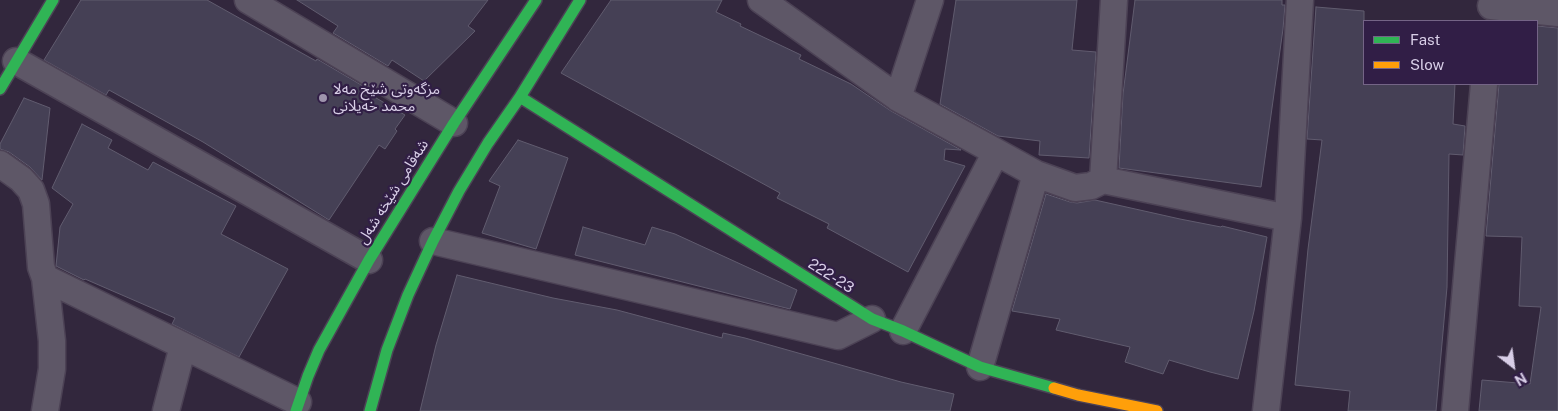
<!DOCTYPE html>
<meta charset="utf-8">
<style>
body{margin:0}
#map{position:relative;width:1558px;height:411px;overflow:hidden;background:#32273d;font-family:"Public Sans",sans-serif}
canvas{display:block}
.legend{position:absolute;left:1363px;top:20px;width:175px;height:65px;box-sizing:border-box;background:#311e46;border:1px solid #746486;margin:0;padding:6px 9px;list-style:none;font-size:15px;color:#d8cee7}
.legend li{display:flex;align-items:center;gap:10px;height:25px}
.legend b{width:25px;border:1px solid #746486}
.north{position:absolute;left:1488px;top:341px;width:50px;height:50px;-webkit-text-stroke:4px #311e46;paint-order:stroke;rotate:150deg;font-size:14px;font-weight:700;line-height:20px;text-align:center;color:#d8cee7}
.north::after{content:'';display:block;margin:auto;width:18px;height:22px;background:#d8cee7;clip-path:polygon(50% 0,100% 100%,50% 72%,0 100%)}
</style>
<div id="map">
<canvas width="1558" height="411"></canvas>
<ul class="legend">
<li><b style="height:6px;background:#30b455"></b>Fast</li>
<li><b style="height:6px;background:#ff9f0a"></b>Slow</li>
</ul>
<div class="north">N</div>
</div>
<script>
const context = document.querySelector('canvas').getContext('2d');
context.lineJoin = 'round';
function fillPath(path, color) { context.fillStyle = color; context.fill(path, 'evenodd'); }
const poly = rows => new Path2D(rows.map(r => 'M' + r).join(''));
function trace(path, color, width, dash) { context.strokeStyle = color; context.lineWidth = width; context.lineCap = dash ? 'butt' : 'round'; context.setLineDash(dash || []); context.stroke(path); }
function write(font, color, halo, rows, align = 'center') {
  context.font = font + ' "Public Sans","Noto Sans Arabic",sans-serif'; context.lineWidth = 4.5; context.setLineDash([]); context.textBaseline = 'middle'; context.strokeStyle = halo; context.fillStyle = color; for (const [text, x, y, turn = 0] of rows) {
    context.save(); context.translate(x, y); context.rotate((+turn || 0) * Math.PI / 180); context.textAlign = isNaN(turn) ? turn : align; if (halo) context.strokeText(text, 0, 0); context.fillText(text, 0, 0); context.restore();
  }
}
const building = poly([
 [81,0,207,0,316,61,317,59,368,89,366,92,405,115,395,129,397,131,385,149,379,145,329,220,203,142,109,90,106,95,44,60,81,0],
 [297,0,488,0,468,26,475,31,424,81,392,60,388,66,333,33,338,26,297,0],
 [611,0,722,0,716,12,741,24,740,26,801,55,799,59,851,84,891,111,961,150,945,149,944,160,965,166,908,272,827,228,829,224,777,198,780,193,561,73,611,0],
 [956,0,1077,0,1072,50,1096,52,1089,158,1039,155,1040,141,998,136,940,104,956,0],
 [1135,0,1282,0,1282,5,1285,5,1283,29,1261,187,1119,168,1123,94,1135,0],
 [1316,7,1364,11,1364,84,1455,84,1453,124,1465,126,1463,155,1449,154,1447,287,1436,411,1348,411,1350,391,1295,385,1308,249,1322,140,1307,139,1316,7],
 [1537,26,1558,28,1558,411,1479,411,1482,380,1530,384,1541,307,1519,306,1522,237,1486,236,1499,84,1537,84,1537,26],
 [24,98,50,108,42,180,30,167,9,152,0,149,0,144,24,98],
 [82,124,112,140,108,148,148,170,153,162,236,206,221,234,288,269,239,357,172,324,175,318,85,279,84,280,56,266,60,227,73,204,52,188,82,124],
 [518,140,568,158,536,249,482,233,500,186,489,181,518,140],
 [1046,194,1070,202,1077,203,1095,200,1180,219,1221,227,1222,226,1267,237,1254,311,1238,379,1210,372,1169,360,1163,374,1125,362,1130,347,1056,330,1060,319,1012,311,1046,194],
 [583,227,645,245,652,227,675,234,797,290,790,309,575,255,583,227],
 [457,275,553,298,617,310,722,338,723,333,745,338,901,382,954,394,950,411,420,411,436,345,457,275]
]);
const street = poly([
 [248,0,454,123],
 [761,0,898,98,1036,174,980,367],
 [1114,0,1103,180,1288,218],
 [1491,6,1558,13],
 [16,61,369,260],
 [898,98,930,0],
 [0,164,21,179,31,190,36,204,41,267,45,278,52,341,52,369,45,411],
 [1036,174,1075,188,1091,186,1103,180],
 [433,241,838,336,872,319],
 [45,278,298,402],
 [903,331,996,152],
 [166,411,183,346],
 [1266,411,1288,218,1300,0],
 [1455,411,1484,84]
]);
const fast = poly([
 [0,89,53,0],
 [520,97,872,319,903,331,980,367,1054,388],
 [296,411,308,376,319,350,369,260,454,123,536,0],
 [370,411,387,350,408,295,433,241,459,191,488,143,520,97,580,0]
]);
const slow = poly([
 [1054,388,1078,395,1157,411]
]);
const markers = [
 [323,98,5,"#9e94ac"]
];
const poiNames = [
 ["مزگەوتی شێخ مەلا",333,89],
 ["محمد خەیلانی",333,106]
];
const streetNames = [
 ["شەقامی شێخه‌ شه‌ل",393,192,-58],
 ["222-23",831,276,32]
];
fillPath(building, '#454055');
trace(building, '#615c6f', 1);
trace(street, '#4c4255', 29);
trace(fast, '#4c4255', 14);
trace(slow, '#4c4255', 14);
trace(street, '#5e5767', 26);
trace(fast, '#30b455', 11);
trace(slow, '#ff9f0a', 11);
for (const [x, y, r, color] of markers) { const dot = new Path2D(); dot.arc(x, y, r, 0, 2 * Math.PI); context.fillStyle = color; context.fill(dot); trace(dot, '#311e46', 2); }
write('15px', '#d8cee7', '#311e46', poiNames, 'left');
write('15px', '#d8cee7', '#311e46', streetNames);
</script>
